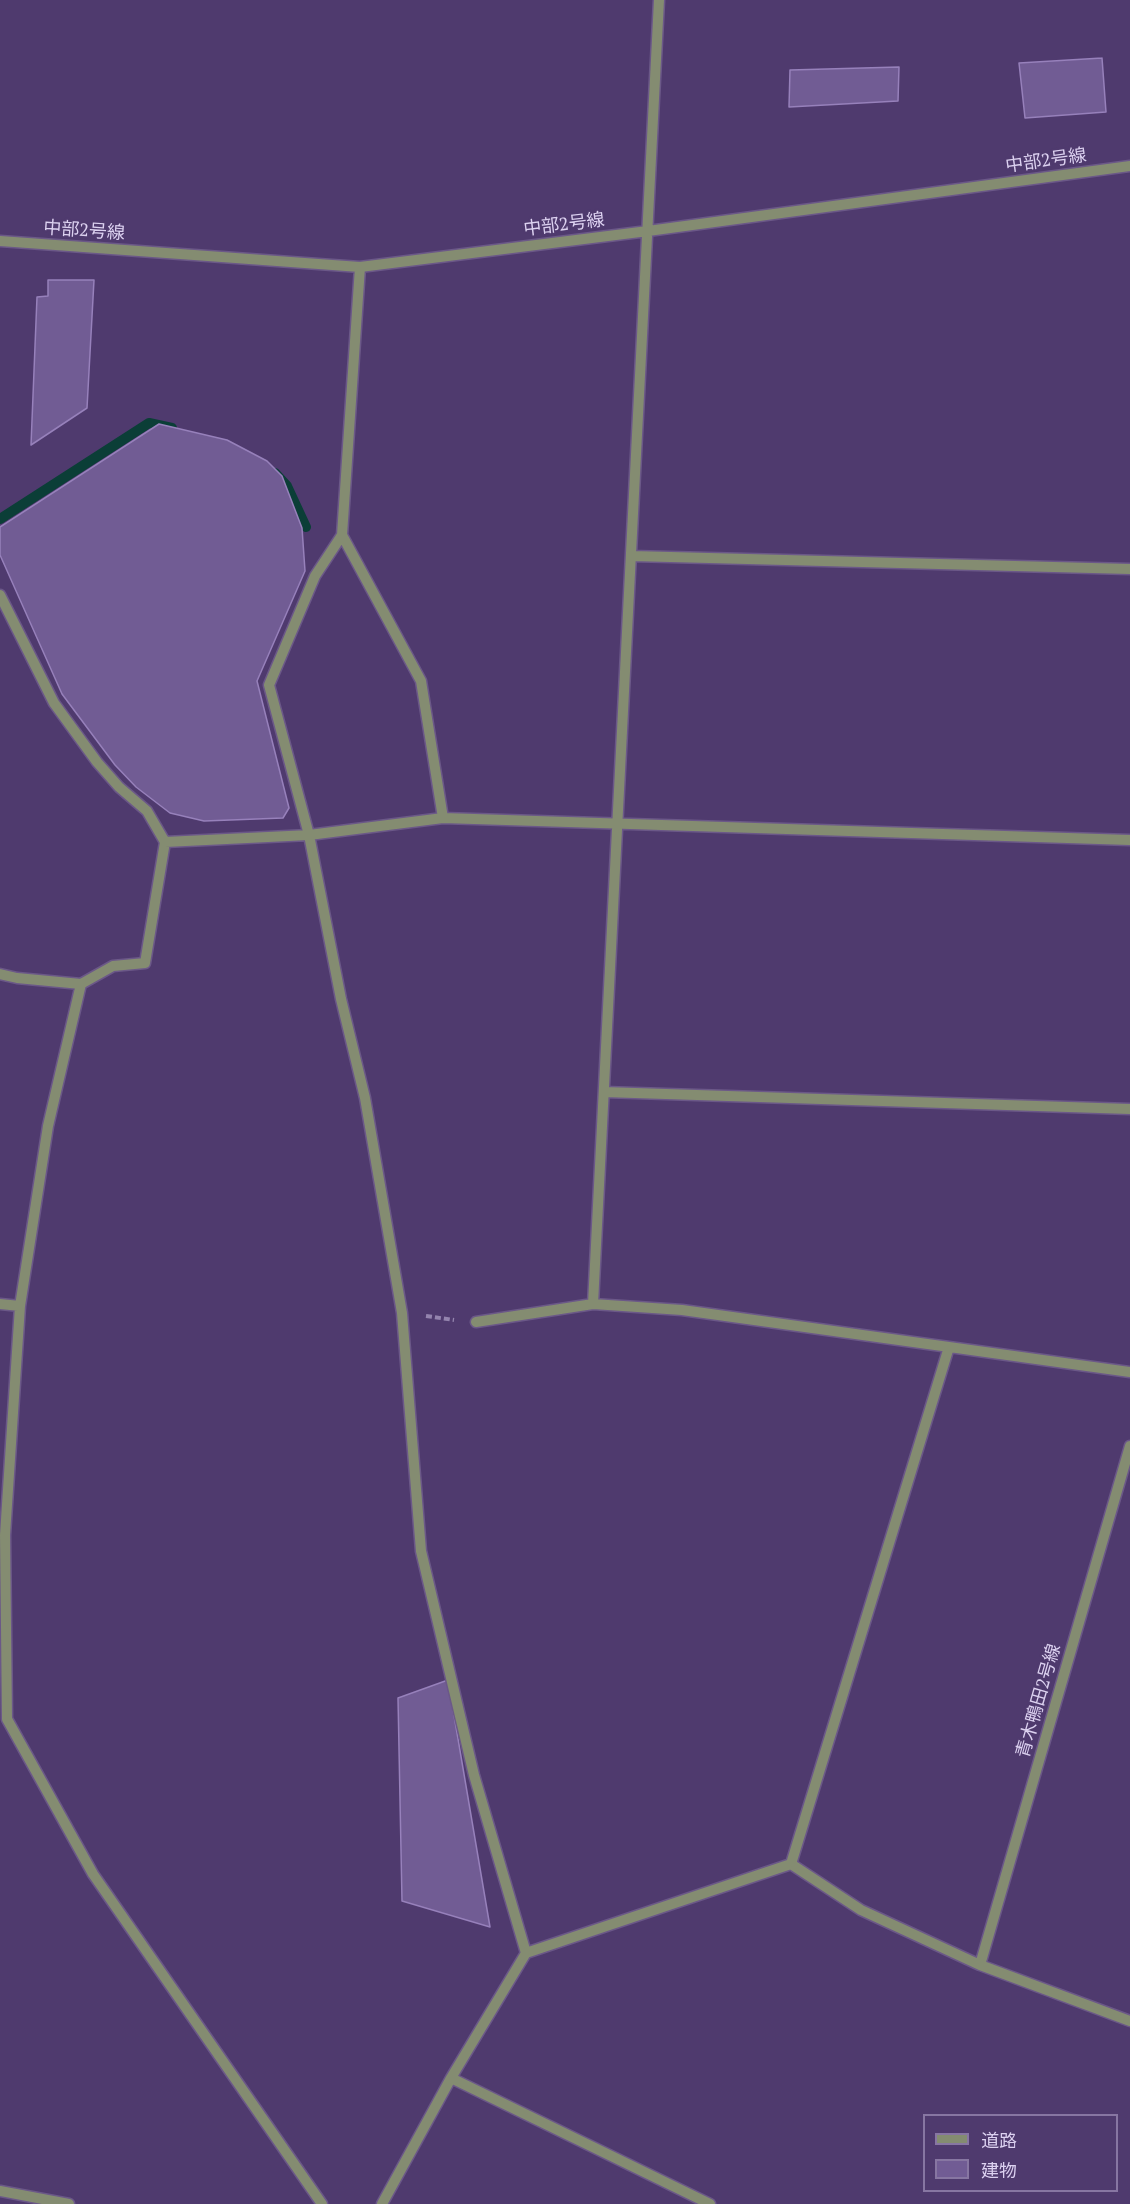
<!DOCTYPE html>
<meta charset="utf-8">
<style>
body{margin:0}
#map{position:relative;width:1130px;height:2204px;overflow:hidden;background:#4f3a6e;font-family:"PT Serif","Noto Sans JP",serif}
canvas{display:block}
.legend{position:absolute;left:923px;top:2114px;width:195px;height:78px;box-sizing:border-box;background:#4f3a6e;border:2px solid #8776a2;margin:0;padding:8px 10px;list-style:none;font-size:18px;color:#dcd1f0}
.legend li{display:flex;align-items:center;gap:12px;height:30px}
.legend b{width:30px;border:2px solid #8776a2}
</style>
<div id="map">
<canvas width="1130" height="2204"></canvas>
<ul class="legend">
<li><b style="height:8px;background:#848c71"></b>道路</li>
<li><b style="height:16px;background:#715c94"></b>建物</li>
</ul>
</div>
<script>
const context = document.querySelector('canvas').getContext('2d');
context.lineJoin = 'round';
const poly = rows => new Path2D(rows.map(r => 'M' + r).join(''));
function trace(path, color, width, dash) { context.strokeStyle = color; context.lineWidth = width; context.lineCap = dash ? 'butt' : 'round'; context.setLineDash(dash || []); context.stroke(path); }
function fillPath(path, color) { context.fillStyle = color; context.fill(path, 'evenodd'); }
function write(font, color, halo, rows, align = 'center') {
  context.font = font + ' "PT Serif","Noto Sans JP",serif'; context.lineWidth = 4.5; context.setLineDash([]); context.textBaseline = 'middle'; context.strokeStyle = halo; context.fillStyle = color; for (const [text, x, y, turn = 0] of rows) {
    context.save(); context.translate(x, y); context.rotate((+turn || 0) * Math.PI / 180); context.textAlign = isNaN(turn) ? turn : align; if (halo) context.strokeText(text, 0, 0); context.fillText(text, 0, 0); context.restore();
  }
}
const stream = poly([
 [275,473,287,486,306,527],
 [0,519,149,423,172,428]
]);
const building = poly([
 [1102,58,1106,112,1025,118,1019,63,1102,58],
 [899,67,898,101,789,107,790,70,899,67],
 [48,280,94,280,87,408,31,445,37,297,48,296,48,280],
 [159,424,227,440,267,461,282,476,302,528,305,571,257,681,289,808,283,818,204,821,170,813,136,787,115,765,62,694,0,555,0,527,159,424],
 [448,1680,490,1927,402,1901,398,1698,448,1680]
]);
const path = poly([
 [426,1316,454,1320]
]);
const minor = poly([
 [0,241,360,267,648,231,1130,166],
 [360,267,342,535,315,576,269,685,309,835,341,999,365,1098,402,1313,421,1551,474,1775,526,1953],
 [342,535,421,681,443,818],
 [632,556,1130,569],
 [0,595,54,703,97,762,119,787,147,811,165,842],
 [0,974,17,978,81,984],
 [604,1092,1130,1109],
 [0,1304,20,1306],
 [593,1304,659,0],
 [476,1322,593,1304,682,1310,1130,1372],
 [791,1864,949,1347],
 [791,1864,861,1910,980,1965,1130,2021],
 [980,1965,1130,1446],
 [451,2078,710,2204],
 [0,2191,69,2204],
 [322,2204,93,1874,7,1719,5,1535,20,1306,48,1126,81,984,113,966,145,963,165,842,309,835,443,818,1130,840],
 [382,2204,451,2078,526,1953,791,1864]
]);
const streetNames = [
 ["中部2号線",1046,161,-8],
 ["中部2号線",564,225,-7],
 ["中部2号線",84,231,4],
 ["青木鴨田2号線",1039,1701,-74]
];
trace(stream, '#0b3e37', 10);
fillPath(building, '#715c94');
trace(building, '#9781bb', 1.5);
trace(minor, '#6b5888', 13);
trace(path, '#9484ae', 4, [6, 3]);
trace(minor, '#848c71', 10);
write('18px', '#dcd1f0', '#4f3a6e', streetNames);
</script>
